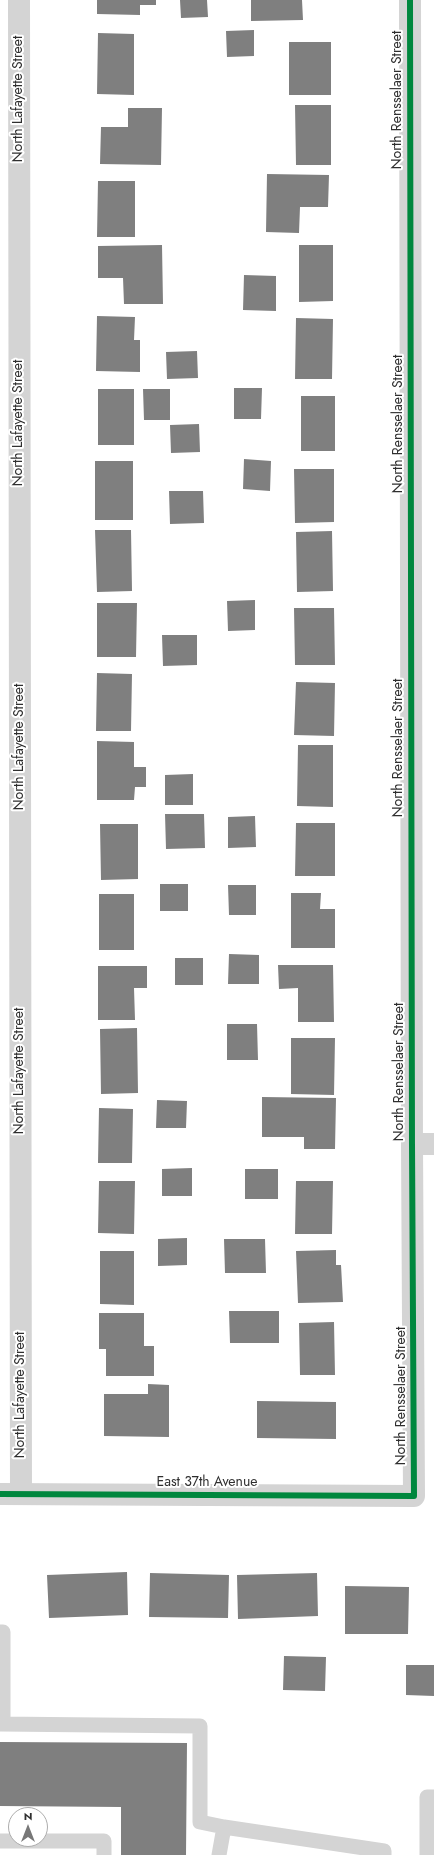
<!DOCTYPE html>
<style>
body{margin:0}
#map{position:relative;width:434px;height:1855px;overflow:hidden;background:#fff;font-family:Jost,sans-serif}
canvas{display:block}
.north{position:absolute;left:8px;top:1807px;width:40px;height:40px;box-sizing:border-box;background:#fff;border:1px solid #acacac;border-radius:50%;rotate:0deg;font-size:11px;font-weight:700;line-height:16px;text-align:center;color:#2f2f2f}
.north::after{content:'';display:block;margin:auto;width:14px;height:18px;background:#787878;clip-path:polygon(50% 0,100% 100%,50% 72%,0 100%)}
</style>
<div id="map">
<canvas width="434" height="1855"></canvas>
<div class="north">N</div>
</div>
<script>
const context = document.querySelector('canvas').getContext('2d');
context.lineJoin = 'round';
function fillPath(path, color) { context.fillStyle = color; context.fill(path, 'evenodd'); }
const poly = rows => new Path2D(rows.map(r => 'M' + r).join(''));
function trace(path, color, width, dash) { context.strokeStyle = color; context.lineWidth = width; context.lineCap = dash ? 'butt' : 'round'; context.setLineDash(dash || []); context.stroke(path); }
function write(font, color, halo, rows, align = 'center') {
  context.font = font + ' Jost,sans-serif'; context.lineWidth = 4; context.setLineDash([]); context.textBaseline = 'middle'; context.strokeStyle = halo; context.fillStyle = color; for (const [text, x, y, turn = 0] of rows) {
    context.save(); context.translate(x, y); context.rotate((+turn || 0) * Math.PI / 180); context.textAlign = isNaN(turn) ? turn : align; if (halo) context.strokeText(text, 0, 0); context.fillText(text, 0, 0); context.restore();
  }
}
const building = poly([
 [97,0,156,0,156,5,140,5,140,15,97,14],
 [180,0,207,0,208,17,181,18],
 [251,0,302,0,303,20,251,21],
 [254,30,254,56,227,57,226,31],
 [98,33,134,34,134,95,97,94],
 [289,42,331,42,331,95,289,95],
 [295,105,331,105,331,165,296,165],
 [128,108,162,108,161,165,100,164,101,127,128,127],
 [267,174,329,175,328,207,300,207,299,233,266,232],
 [98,181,135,181,135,237,97,237],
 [162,245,163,304,124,304,123,278,98,278,98,246],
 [299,245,333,245,333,301,299,302],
 [244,275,276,276,276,311,243,310],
 [97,316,135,317,134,340,140,340,140,372,96,371],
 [296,318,333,319,332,379,295,379],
 [197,351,198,378,167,379,166,352],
 [234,388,262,388,261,419,234,419],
 [98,389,134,389,134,445,98,445],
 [143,389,170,389,170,420,144,420],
 [301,396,335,396,335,451,301,451],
 [199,424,200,452,171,453,170,425],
 [244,459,271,461,270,491,243,489],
 [95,461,133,461,133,520,95,520],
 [294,469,334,469,334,522,295,523],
 [169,491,203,491,204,523,170,524],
 [95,530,131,530,132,591,97,592],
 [332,531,333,591,297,592,296,532],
 [255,600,255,630,228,631,227,601],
 [97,603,137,603,136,657,97,657],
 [294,608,334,608,335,665,295,665],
 [162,635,197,635,197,665,163,666],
 [97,673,132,674,131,731,96,731],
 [296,682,335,683,334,736,294,735],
 [97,741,134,742,134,767,146,767,146,787,135,787,134,800,97,800],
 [298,745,333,745,333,807,297,806],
 [193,774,193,805,165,805,165,775],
 [165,814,204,814,205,848,166,849],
 [255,816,256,847,228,848,228,817],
 [296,823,335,823,335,876,295,876],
 [100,824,138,824,138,879,101,880],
 [160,884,188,884,188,911,160,911],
 [228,885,256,885,256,915,229,915],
 [291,893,321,893,320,909,335,909,335,948,291,948],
 [99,894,134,894,134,950,99,950],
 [229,954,259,955,259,984,228,984],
 [175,958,203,958,203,985,175,985],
 [278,965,333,965,334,1022,298,1022,298,988,279,989],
 [98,966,147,966,147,988,134,988,135,1020,98,1020],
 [227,1024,257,1024,258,1060,227,1060],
 [137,1028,138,1093,101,1094,100,1029],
 [291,1038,335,1038,334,1095,291,1094],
 [262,1097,336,1098,335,1149,304,1149,304,1137,262,1137],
 [157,1100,187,1101,186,1128,156,1128],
 [99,1108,133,1109,132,1163,98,1163],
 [192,1168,192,1196,162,1196,162,1169],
 [245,1169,278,1169,278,1199,245,1199],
 [99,1181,135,1181,134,1234,98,1233],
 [296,1181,333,1181,332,1234,295,1234],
 [187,1238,187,1265,158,1266,158,1239],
 [224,1239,265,1239,266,1273,225,1273],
 [336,1250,336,1265,341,1265,343,1302,298,1303,296,1251],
 [100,1251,134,1251,134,1305,100,1304],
 [229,1311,279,1311,279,1343,230,1343],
 [99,1313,144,1313,144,1346,154,1346,154,1376,106,1376,106,1349,99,1349],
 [334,1322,335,1375,300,1375,299,1323],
 [148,1384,169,1385,169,1437,104,1436,104,1394,148,1394],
 [257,1401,336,1402,336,1439,257,1438],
 [127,1572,128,1615,49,1618,47,1575],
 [150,1573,229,1575,228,1618,149,1617],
 [317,1573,318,1616,238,1619,237,1575],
 [345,1586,409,1587,408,1634,345,1634],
 [284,1656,326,1657,325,1691,283,1690],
 [406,1665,434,1665,434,1696,406,1695],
 [0,1742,187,1743,186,1855,121,1855,121,1807,0,1806]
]);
const lane = poly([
 [0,1632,3,1632,3,1724],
 [0,1724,200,1726,200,1822,224,1827],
 [0,1841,104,1841,104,1855],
 [219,1855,224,1827,384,1851,384,1855],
 [427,1855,427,1797,434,1797]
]);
const street = poly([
 [19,0,21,1494],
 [412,1144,434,1144],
 [0,1494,414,1496,412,1144,410,0]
]);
const cycleway = poly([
 [0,1494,414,1496,412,1144,410,0]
]);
const streetNames = [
 ["North Lafayette Street",19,99,-90],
 ["North Rensselaer Street",398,100,-90],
 ["North Lafayette Street",19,423,-90],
 ["North Rensselaer Street",399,424,-90],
 ["North Lafayette Street",20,747,-90],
 ["North Rensselaer Street",399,748,-90],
 ["North Lafayette Street",20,1071,-90],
 ["North Rensselaer Street",400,1072,-90],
 ["North Lafayette Street",21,1395,-90],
 ["North Rensselaer Street",402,1396,-90],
 ["East 37th Avenue",207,1483]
];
fillPath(building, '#7f7f7f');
trace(lane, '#d4d4d4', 15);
trace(street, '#d4d4d4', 22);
trace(cycleway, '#00873e', 6);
write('14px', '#2f2f2f', '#fff', streetNames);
</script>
